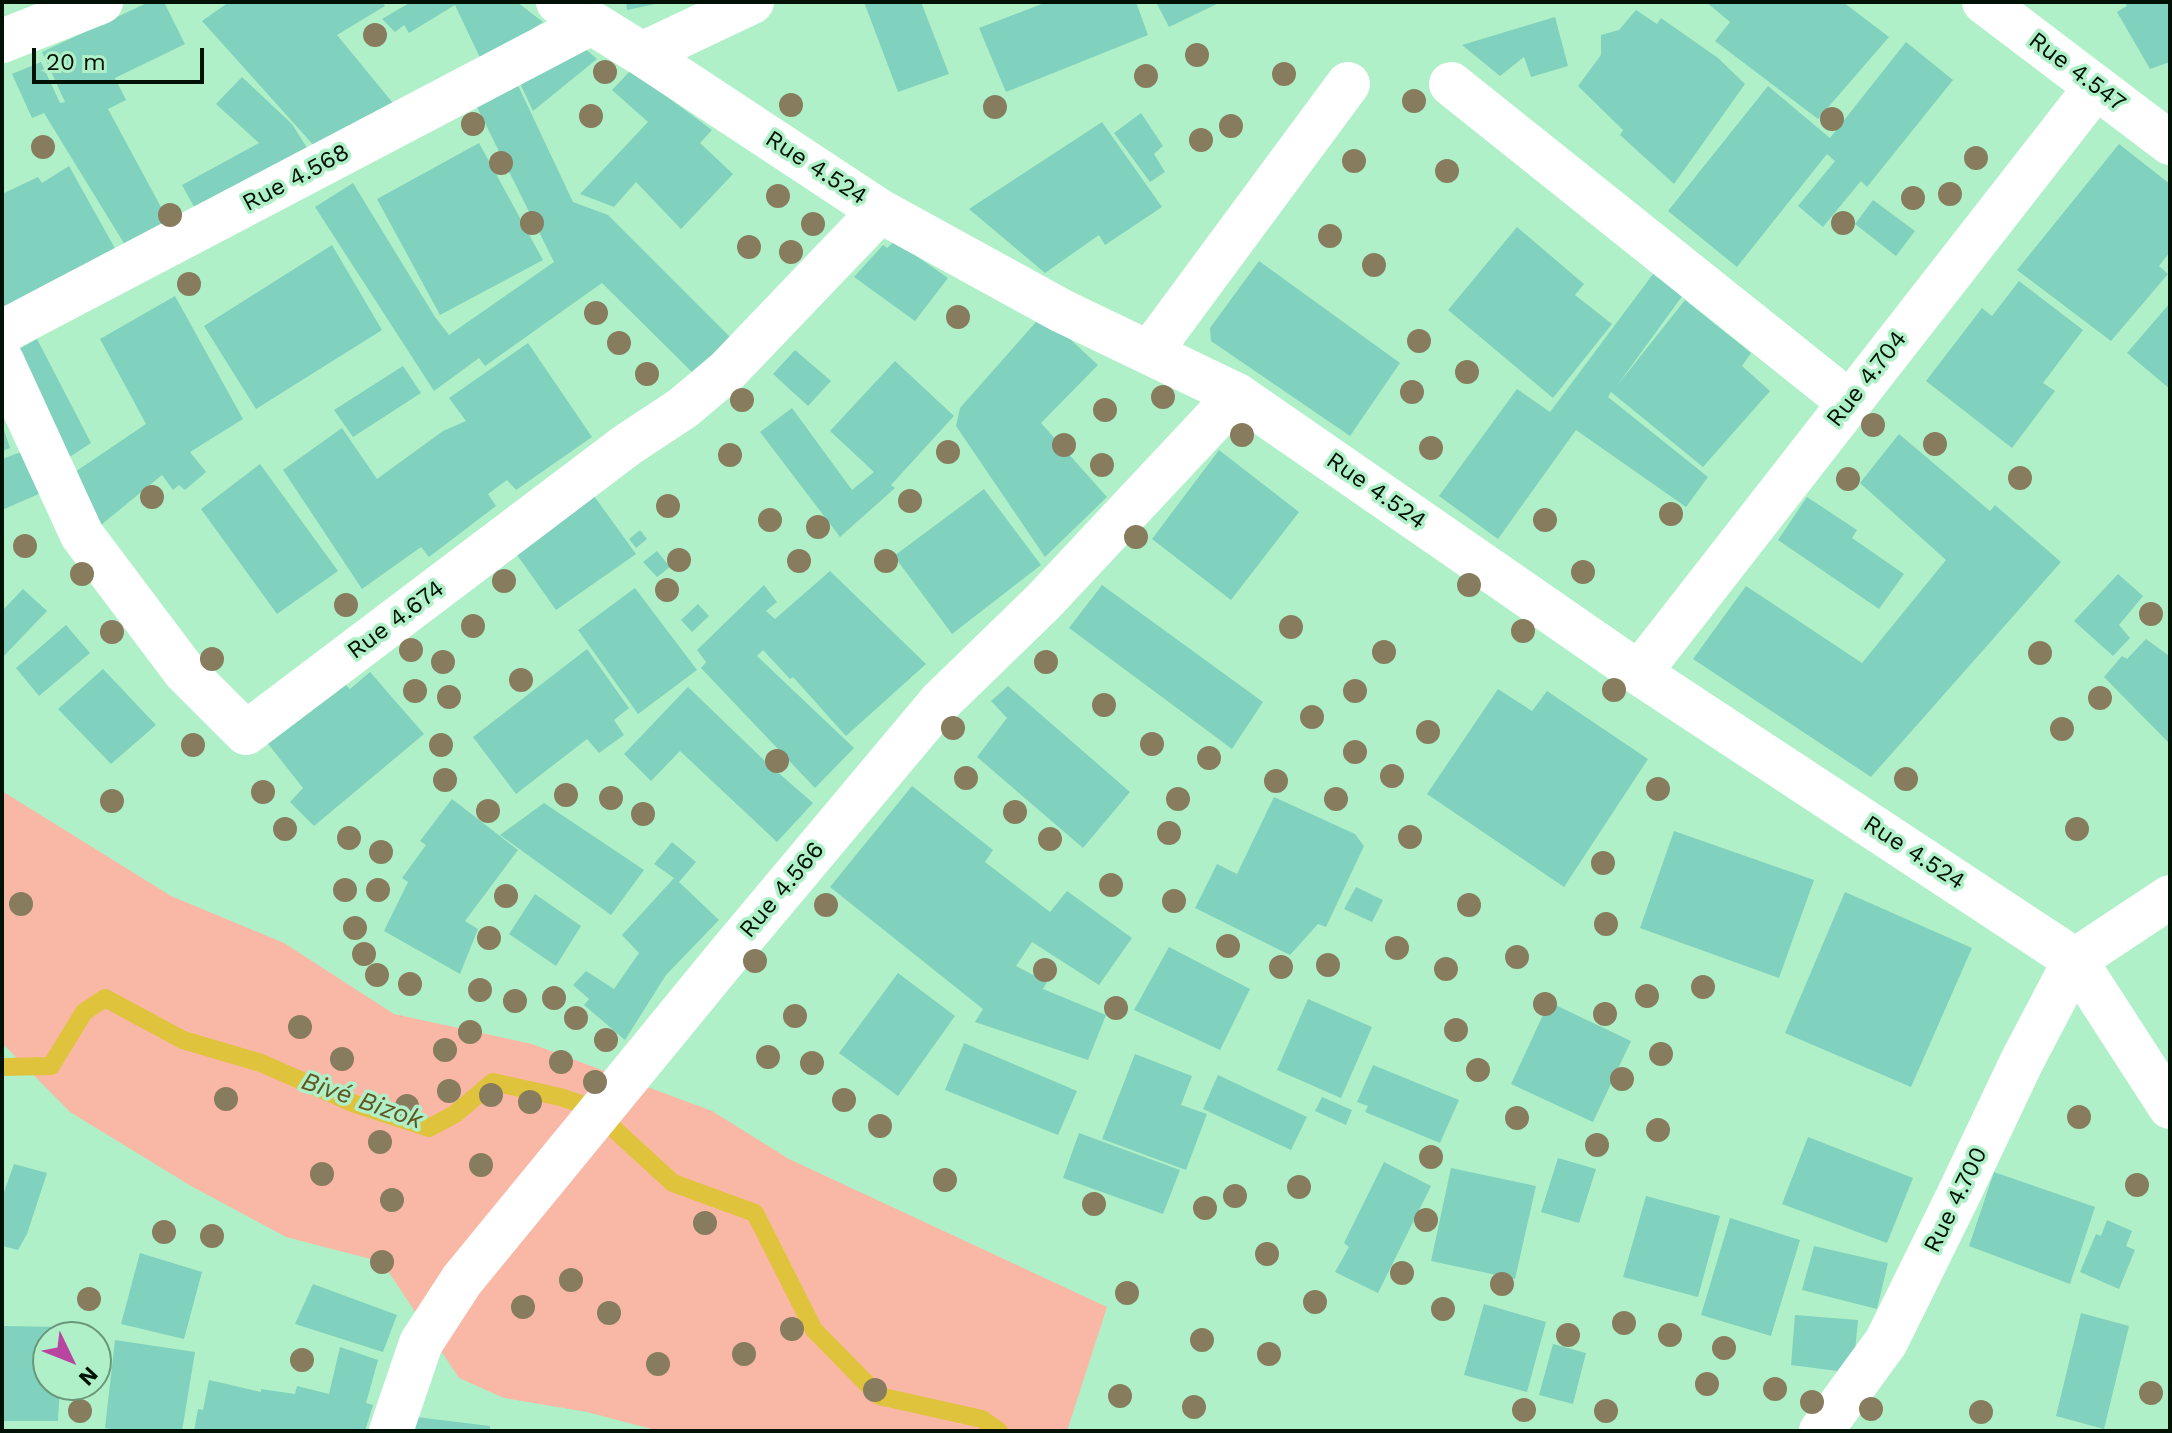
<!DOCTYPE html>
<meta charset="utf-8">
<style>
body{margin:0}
#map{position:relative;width:2172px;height:1433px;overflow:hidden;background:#b0f0c8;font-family:"Work Sans",sans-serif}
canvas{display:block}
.frame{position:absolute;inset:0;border:4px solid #001206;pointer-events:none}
.north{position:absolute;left:32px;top:1321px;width:80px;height:80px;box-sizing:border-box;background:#b0f0c8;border:2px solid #6a977a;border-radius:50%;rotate:133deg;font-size:22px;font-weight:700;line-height:32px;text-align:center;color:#001206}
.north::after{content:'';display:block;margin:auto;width:28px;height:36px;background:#b846a1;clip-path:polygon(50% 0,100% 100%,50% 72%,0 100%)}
.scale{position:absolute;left:32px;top:48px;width:172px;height:36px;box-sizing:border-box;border:4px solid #001206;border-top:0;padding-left:10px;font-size:24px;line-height:28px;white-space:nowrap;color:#001206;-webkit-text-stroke:6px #b0f0c8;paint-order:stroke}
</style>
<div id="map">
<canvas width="2172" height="1433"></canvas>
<div class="frame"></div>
<div class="north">N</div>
<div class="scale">20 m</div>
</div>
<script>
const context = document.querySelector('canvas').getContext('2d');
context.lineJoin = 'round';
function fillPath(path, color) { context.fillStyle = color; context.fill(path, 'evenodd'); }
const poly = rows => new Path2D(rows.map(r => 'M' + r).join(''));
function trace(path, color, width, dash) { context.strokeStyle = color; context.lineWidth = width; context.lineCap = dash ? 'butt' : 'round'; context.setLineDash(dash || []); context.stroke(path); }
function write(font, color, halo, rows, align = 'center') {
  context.font = font + ' "Work Sans",sans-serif'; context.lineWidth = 7; context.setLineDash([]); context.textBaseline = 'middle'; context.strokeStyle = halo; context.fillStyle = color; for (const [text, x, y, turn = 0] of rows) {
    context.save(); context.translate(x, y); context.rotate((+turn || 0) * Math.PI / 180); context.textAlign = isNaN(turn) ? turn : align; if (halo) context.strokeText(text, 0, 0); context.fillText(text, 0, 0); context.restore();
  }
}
const green = poly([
 [2,791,171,896,284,943,394,1014,532,1044,712,1111,789,1159,1107,1307,1067,1431,659,1431,587,1412,504,1398,459,1378,382,1262,286,1237,191,1186,70,1112,2,1043]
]);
const stream = poly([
 [2,1067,51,1066,84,1012,105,998,183,1040,261,1063,355,1104,429,1128,455,1114,493,1082,560,1097,590,1107,673,1183,755,1213,814,1330,879,1396,982,1419,999,1431]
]);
const building = poly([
 [149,2,164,2,185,44,115,78,126,100,108,109,168,220,125,245,44,113,32,118,12,74,41,62,60,103,65,102,42,52],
 [229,2,382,2,385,6,337,35,397,108,325,158,202,21],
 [411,2,517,2,543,22,482,62,455,5,409,33,404,25,395,32,382,19],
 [626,2,660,2,660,3,627,10],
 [864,2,921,2,949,74,898,92],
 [1047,2,1136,2,1148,35,1006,92,979,28],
 [1156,2,1221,2,1169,27],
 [1706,2,1843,2,1889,37,1818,119,1715,41,1730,22],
 [2125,2,2170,2,2170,62,2150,69,2117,12,2127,6],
 [1636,10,1657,24,1661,18,1718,58,1745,84,1674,184,1620,135,1623,130,1578,86,1601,55,1601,35,1619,30],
 [1555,17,1568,66,1531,77,1524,57,1500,76,1462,45],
 [575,40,597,59,533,111,517,77],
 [1906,42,1953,80,1867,187,1861,181,1823,227,1798,206,1835,161,1827,154,1737,267,1668,211,1768,86,1830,138],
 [631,70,712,130,700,143,733,174,681,229,636,182,614,207,580,194,648,122,612,90],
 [242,77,292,124,316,162,204,225,182,185,259,143,216,104],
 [515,79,573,202,608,215,734,341,696,376,602,283,485,366,479,358,434,391,315,207,353,183,435,317,449,335,554,262,474,101],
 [1141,113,1163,146,1154,154,1165,172,1150,182,1114,133],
 [1102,122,1162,207,1105,245,1099,235,1045,273,969,209],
 [479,143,543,260,440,315,377,199],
 [2119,144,2170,184,2170,252,2159,266,2168,274,2111,341,2017,270],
 [69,166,122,261,2,313,2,194,38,177,42,183],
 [1873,200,1915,231,1896,256,1855,224],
 [1517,227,1584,284,1575,295,1612,324,1553,398,1448,310],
 [895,241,948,278,915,321,854,277,883,245,887,248],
 [332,245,382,330,256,409,204,326],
 [1259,261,1400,363,1350,436,1211,341,1210,328],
 [1653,274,1683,295,1616,387,1685,300,1751,353,1742,366,1770,391,1703,467,1611,392,1608,397,1708,477,1686,507,1576,430,1498,539,1439,496,1517,389,1550,412],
 [2019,281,2083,330,2043,383,2055,391,2012,448,1926,381,1982,308,1992,316],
 [175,296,243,419,190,452,206,472,185,490,179,485,173,490,162,475,101,525,72,474,146,424,100,339],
 [2170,303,2170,389,2127,353],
 [1043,314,1098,365,1041,423,1107,497,1045,557,956,426,960,408],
 [37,339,91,443,62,462,7,356],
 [528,343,592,437,516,490,507,480,488,494,496,506,429,557,421,547,362,589,283,470,342,428,377,479,443,431,466,421,449,398],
 [795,350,831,381,808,406,773,374],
 [895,361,954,416,891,485,895,488,840,537,760,432,792,408,852,490,874,472,830,431],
 [403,366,421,393,353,437,334,410],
 [2,424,10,448,2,451],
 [1899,434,1990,511,1995,505,2061,562,1871,777,1693,659,1746,586,1862,663,1946,560,1860,483],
 [27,450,41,493,2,510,2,459],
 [1219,450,1299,512,1231,600,1152,539],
 [260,464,338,571,277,614,201,509],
 [984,489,1041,565,952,634,894,556],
 [594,496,636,554,556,610,515,552],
 [1807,497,1857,530,1852,538,1904,574,1879,609,1778,540],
 [640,530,647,539,636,548,629,539],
 [657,551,670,567,657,577,643,562],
 [830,571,926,664,846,736,793,677,790,679,763,650,757,656,854,748,815,788,701,668,706,662,697,650,764,585,777,602,766,611,775,619],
 [2118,574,2143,596,2119,625,2130,638,2113,656,2074,621],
 [1102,585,1263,702,1232,749,1069,628],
 [635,588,697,670,638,714,578,630],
 [23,589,47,611,2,658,2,611],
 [698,604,709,616,692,632,681,620],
 [66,625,90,653,39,696,16,668],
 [2146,639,2168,655,2170,653,2170,744,2104,677,2122,656,2127,659],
 [587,649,629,708,614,720,624,735,599,753,587,739,516,794,473,737],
 [103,669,156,725,111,764,58,709],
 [370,672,424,734,314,826,290,802,303,788,265,740,339,678,350,689],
 [1008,686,1130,792,1083,848,977,757,1007,718,991,701],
 [688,687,767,763,813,803,777,842,680,751,651,781,624,754],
 [1498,689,1532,711,1547,691,1648,759,1564,887,1427,794],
 [912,786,993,850,985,862,1050,912,1067,891,1132,938,1099,985,1032,942,1016,966,1047,982,1043,989,1106,1015,1088,1060,975,1022,983,1009,830,887],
 [1274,797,1355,834,1364,846,1326,927,1318,924,1290,955,1195,908,1217,864,1237,874],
 [452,799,518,850,465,921,478,929,460,974,384,931,408,882,402,878,426,845,420,841],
 [544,803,644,870,611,915,500,835],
 [1674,831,1814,880,1779,978,1640,928],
 [672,842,696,862,679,882,719,920,666,975,625,1040,584,1005,589,999,573,985,586,971,614,989,639,953,622,935,674,878,654,864],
 [1356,887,1383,900,1372,922,1344,909],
 [1845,892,1972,948,1911,1087,1785,1033],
 [535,894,581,926,556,966,509,934],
 [1169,947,1250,989,1220,1050,1134,1010],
 [898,973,955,1016,898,1096,839,1053],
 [1308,999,1372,1027,1341,1098,1277,1070],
 [1549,1002,1631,1041,1593,1122,1511,1084],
 [964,1043,1077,1091,1058,1135,945,1090],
 [1135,1054,1192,1076,1181,1105,1207,1114,1186,1170,1102,1139],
 [1373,1065,1459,1100,1440,1143,1365,1112,1368,1106,1357,1102],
 [1218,1075,1307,1117,1291,1150,1203,1109],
 [1322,1097,1352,1110,1346,1125,1315,1111],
 [1079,1133,1180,1170,1163,1214,1063,1178],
 [1808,1137,1913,1178,1887,1243,1782,1204],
 [1558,1158,1596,1169,1579,1223,1541,1212],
 [1384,1162,1431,1186,1378,1293,1335,1272,1349,1247,1344,1243],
 [14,1164,47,1173,27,1234,18,1250,2,1246,2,1198],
 [1451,1168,1536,1186,1515,1279,1431,1261],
 [1994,1172,2095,1207,2070,1284,1969,1246],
 [1646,1196,1720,1216,1698,1297,1623,1277],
 [1730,1218,1800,1240,1771,1336,1701,1315],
 [2107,1220,2132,1231,2126,1246,2135,1250,2119,1289,2080,1272,2096,1234,2101,1236],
 [1814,1246,1888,1263,1877,1309,1802,1290],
 [140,1253,202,1272,184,1339,121,1324],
 [313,1284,397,1315,383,1352,295,1324],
 [1484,1304,1546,1322,1527,1392,1464,1375],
 [2081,1313,2129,1326,2104,1429,2056,1416],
 [1795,1315,1858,1320,1853,1373,1791,1365],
 [2,1326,63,1327,62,1337,48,1337,48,1385,60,1385,58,1421,2,1421],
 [115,1340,195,1352,182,1431,122,1431,105,1428],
 [1553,1344,1586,1353,1573,1404,1539,1395],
 [340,1347,378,1360,366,1403,373,1405,365,1431,194,1431,198,1409,203,1410,209,1380,261,1392,261,1389,295,1394,297,1386,329,1394],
 [416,1417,490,1426,490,1431,415,1431]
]);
const minor = poly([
 [558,2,642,54,880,211,1062,311,1237,395,1639,673,2075,960,2170,897],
 [1984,2,2170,143],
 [2,41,101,2],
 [642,54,752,2],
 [1451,84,1849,402],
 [2,332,591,23],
 [1150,352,1348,84],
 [2,361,82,535,185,672,246,733,627,445,683,408,728,370,880,211],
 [1639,673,2096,87],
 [391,1431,421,1343,462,1280,729,954,941,701,1043,602,1237,395],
 [1821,1431,1886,1342,1958,1196,2022,1061,2075,960,2170,1107]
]);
const trees = [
 [375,35],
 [1197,55],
 [605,72],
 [1284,74],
 [1146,76],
 [1414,101],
 [791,105],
 [995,107],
 [591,116],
 [1832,119],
 [473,124],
 [1231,126],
 [1201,140],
 [43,147],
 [1976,158],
 [1354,161],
 [501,163],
 [1447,171],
 [1950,194],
 [778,196],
 [1913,198],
 [170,215],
 [532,223],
 [1843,223],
 [813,224],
 [1330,236],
 [749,247],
 [791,252],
 [1374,265],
 [189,284],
 [596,313],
 [958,317],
 [1419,341],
 [619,343],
 [1467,372],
 [647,374],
 [1412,392],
 [1163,397],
 [742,400],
 [1105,410],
 [1873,425],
 [1242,435],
 [1935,444],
 [1064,445],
 [1431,448],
 [948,452],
 [730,455],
 [1102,465],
 [2020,478],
 [1848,479],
 [152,497],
 [910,501],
 [668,506],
 [1671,514],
 [770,520],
 [1545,520],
 [818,527],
 [1136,537],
 [25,546],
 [679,560],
 [799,561],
 [886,561],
 [1583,572],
 [82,574],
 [504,581],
 [1469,585],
 [667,590],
 [346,605],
 [2151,614],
 [473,626],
 [1291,627],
 [1523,631],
 [112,632],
 [411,650],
 [1384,652],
 [2040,653],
 [212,659],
 [443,662],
 [1046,662],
 [521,680],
 [1614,690],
 [415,691],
 [1355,691],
 [449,697],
 [2100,698],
 [1104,705],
 [1312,717],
 [953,728],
 [2062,729],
 [1428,732],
 [1152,744],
 [193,745],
 [441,745],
 [1355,752],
 [1209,758],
 [777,761],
 [1392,776],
 [966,778],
 [1906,779],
 [445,780],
 [1276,781],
 [1658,789],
 [263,792],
 [566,795],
 [611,798],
 [1178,799],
 [1336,799],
 [112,801],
 [488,811],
 [1015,812],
 [643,814],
 [285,829],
 [2077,829],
 [1169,833],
 [1410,837],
 [349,838],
 [1050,839],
 [381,852],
 [1603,863],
 [1111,885],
 [345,890],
 [378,890],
 [506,896],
 [1174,901],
 [21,904],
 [826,905],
 [1469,905],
 [1606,924],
 [355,928],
 [489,938],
 [1228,946],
 [1397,948],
 [364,954],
 [1517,957],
 [755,961],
 [1328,965],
 [1281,967],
 [1446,969],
 [1045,970],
 [377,975],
 [410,984],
 [1703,987],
 [480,990],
 [1647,996],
 [554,998],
 [515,1001],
 [1545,1004],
 [1116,1008],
 [1605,1014],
 [795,1016],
 [576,1018],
 [300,1027],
 [1456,1030],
 [470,1032],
 [606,1040],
 [445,1050],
 [1661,1054],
 [768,1057],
 [342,1059],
 [561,1062],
 [812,1063],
 [1478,1070],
 [1622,1079],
 [595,1082],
 [449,1091],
 [491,1095],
 [226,1099],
 [844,1100],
 [530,1102],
 [407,1106],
 [2079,1117],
 [1517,1118],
 [880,1126],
 [1658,1130],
 [380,1142],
 [1597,1145],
 [1431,1157],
 [481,1165],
 [322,1174],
 [945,1180],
 [2137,1185],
 [1299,1187],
 [1235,1196],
 [392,1200],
 [1094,1204],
 [1205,1208],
 [1426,1220],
 [705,1223],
 [164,1232],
 [212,1236],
 [1267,1254],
 [382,1262],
 [1402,1273],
 [571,1280],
 [1502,1284],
 [1127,1293],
 [89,1299],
 [1315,1302],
 [523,1307],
 [1443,1309],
 [609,1313],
 [1624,1323],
 [792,1329],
 [1568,1335],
 [1670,1335],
 [1202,1340],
 [1724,1348],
 [744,1354],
 [1269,1354],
 [302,1360],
 [658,1364],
 [1707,1384],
 [1775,1389],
 [875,1390],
 [2151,1393],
 [1120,1396],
 [1812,1402],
 [1194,1407],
 [1871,1409],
 [1524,1410],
 [80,1411],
 [1606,1411],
 [1981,1412]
];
const streetNames = [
 ["Rue 4.547",2077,72,37],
 ["Rue 4.524",816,168,33],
 ["Rue 4.568",296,178,-28],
 ["Rue 4.704",1867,379,-52],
 ["Rue 4.524",1376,491,35],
 ["Rue 4.674",396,620,-37],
 ["Rue 4.524",1914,853,33],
 ["Rue 4.566",782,890,-50],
 ["Rue 4.700",1956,1200,-64]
];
const waterNames = [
 ["Bivé Bizok",362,1101,19]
];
fillPath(green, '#f8b8a5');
trace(stream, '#e0c33c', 18);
fillPath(building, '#80d1bd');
trace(minor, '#fff', 44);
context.fillStyle = '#877c5e';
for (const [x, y] of trees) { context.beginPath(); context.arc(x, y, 12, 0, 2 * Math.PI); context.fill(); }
write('24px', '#001206', '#b0f0c8', streetNames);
write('italic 26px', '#625623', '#b0f0c8', waterNames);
</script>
